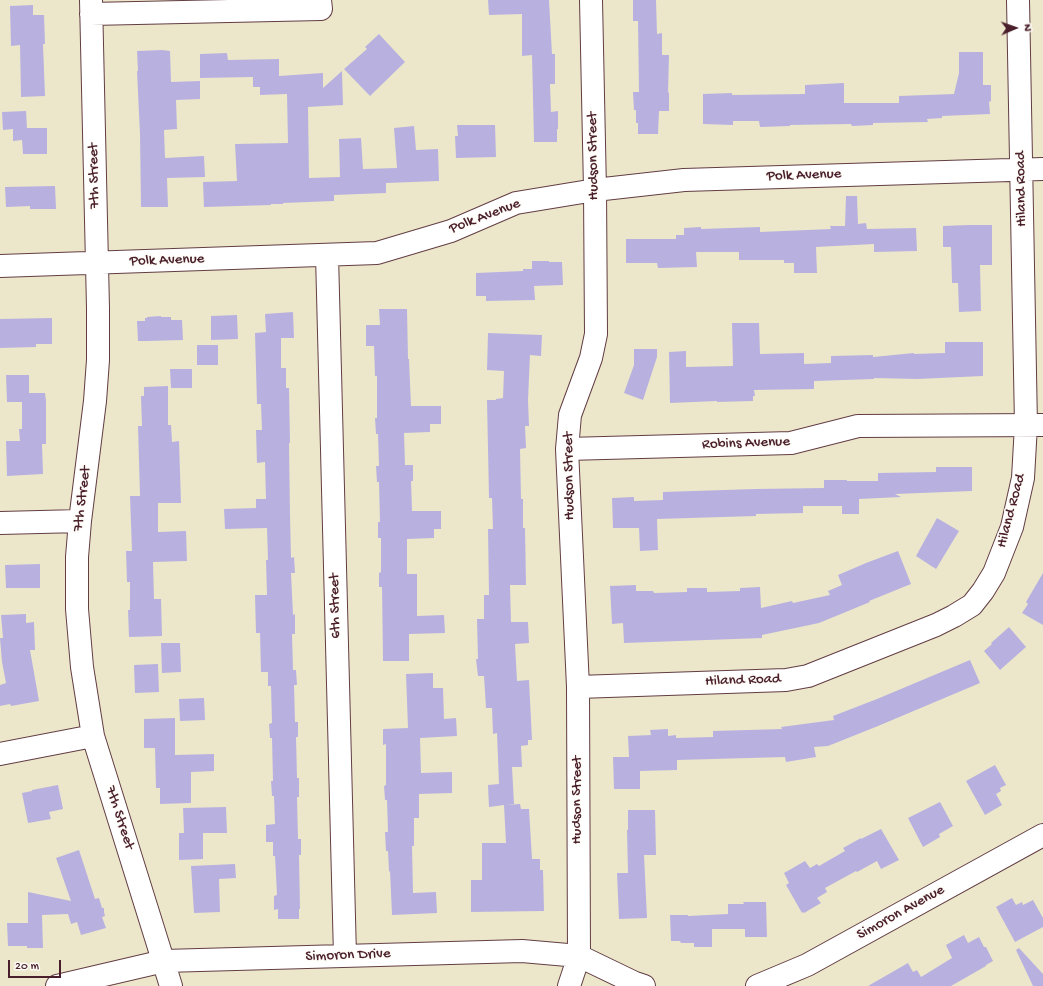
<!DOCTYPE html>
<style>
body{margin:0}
#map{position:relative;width:1043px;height:986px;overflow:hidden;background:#ece7ca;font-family:"Gochi Hand",sans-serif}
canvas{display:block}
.north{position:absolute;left:995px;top:8px;width:40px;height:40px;-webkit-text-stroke:3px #fdfcf7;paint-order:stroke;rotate:88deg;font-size:11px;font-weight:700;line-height:16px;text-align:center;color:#4a1f2b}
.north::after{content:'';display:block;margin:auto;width:14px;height:18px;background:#4a1f2b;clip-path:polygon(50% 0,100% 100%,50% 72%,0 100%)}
.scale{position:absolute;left:8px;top:960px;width:53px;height:18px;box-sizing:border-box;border:2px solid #4a1f2b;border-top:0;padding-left:5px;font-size:12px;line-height:14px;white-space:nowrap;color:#4a1f2b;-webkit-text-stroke:3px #fdfcf7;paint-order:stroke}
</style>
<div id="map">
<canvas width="1043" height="986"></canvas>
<div class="north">N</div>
<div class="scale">20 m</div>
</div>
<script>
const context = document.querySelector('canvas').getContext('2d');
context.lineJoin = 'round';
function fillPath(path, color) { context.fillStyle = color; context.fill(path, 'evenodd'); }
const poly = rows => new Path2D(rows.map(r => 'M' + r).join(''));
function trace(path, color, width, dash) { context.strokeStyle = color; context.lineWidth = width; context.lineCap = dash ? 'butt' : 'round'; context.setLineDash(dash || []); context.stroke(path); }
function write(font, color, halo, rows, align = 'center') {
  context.font = font + ' "Gochi Hand",sans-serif'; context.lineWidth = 3; context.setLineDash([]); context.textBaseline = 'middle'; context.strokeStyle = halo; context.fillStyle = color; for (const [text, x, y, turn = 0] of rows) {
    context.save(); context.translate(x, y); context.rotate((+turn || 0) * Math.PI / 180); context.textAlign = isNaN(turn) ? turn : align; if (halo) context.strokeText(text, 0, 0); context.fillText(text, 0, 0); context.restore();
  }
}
const building = poly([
 [488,0,549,0,552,54,555,54,555,84,550,84,551,112,558,111,558,129,557,129,557,142,534,142,532,55,522,56,522,14,489,15],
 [633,0,656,0,657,34,662,33,662,55,669,55,668,93,669,92,669,111,659,111,658,134,638,134,638,123,636,123,636,110,634,110,633,92,639,92,638,21,633,21],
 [33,5,33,15,44,15,45,44,43,44,45,96,21,97,20,45,11,46,10,6],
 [379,34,405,62,370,96,344,69,367,49,365,47],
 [162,50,170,51,171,82,200,81,200,99,176,100,177,129,164,130,165,158,204,156,205,177,167,178,168,207,141,207,140,134,137,71,138,71,137,51],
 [959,52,983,52,983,85,991,85,991,101,989,102,990,114,942,116,942,118,927,119,928,122,873,123,873,125,852,126,851,124,790,125,790,126,760,127,759,121,733,121,733,125,703,124,703,94,732,93,732,95,805,94,805,85,844,83,844,103,899,103,899,96,954,94,959,73],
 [227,53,228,60,279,59,279,76,323,73,323,88,342,71,343,105,308,107,309,178,340,177,339,139,361,138,363,169,397,168,394,128,414,126,416,150,438,149,439,181,386,183,386,193,334,195,334,201,283,203,283,204,271,204,271,205,204,207,203,182,237,181,235,144,288,143,287,94,260,95,260,87,253,87,253,77,200,78,200,54],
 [26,111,27,128,47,128,47,154,23,154,22,140,13,141,13,129,3,130,2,112],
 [457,125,495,125,496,157,456,158,455,136,458,136],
 [55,186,56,209,30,209,30,206,6,207,5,187],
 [846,196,857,196,858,224,866,223,867,229,916,228,917,251,874,252,874,244,816,247,817,273,794,273,794,263,784,263,784,260,739,260,739,252,696,252,697,267,658,268,657,263,626,263,626,239,676,239,676,235,684,235,684,228,701,227,701,229,760,227,760,232,831,229,830,226,845,226],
 [969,225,992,225,992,265,980,265,981,311,959,312,958,283,952,283,951,247,943,247,943,226],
 [532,261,549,261,549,262,562,262,563,285,534,286,535,300,486,301,486,296,476,296,476,273,523,271,523,269,532,269],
 [379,309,407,309,408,359,409,359,411,406,441,406,441,424,430,424,430,432,404,433,405,465,413,465,413,481,411,481,412,511,441,511,441,529,434,529,434,538,407,539,407,574,417,574,417,616,444,615,445,633,409,634,409,661,383,661,382,587,379,587,379,573,381,572,381,538,378,538,378,522,380,522,379,482,377,482,376,466,379,466,378,434,376,434,375,418,377,418,377,376,375,376,374,346,366,346,366,325,380,325],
 [293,312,294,338,281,338,281,368,286,368,286,388,289,388,290,443,289,443,290,515,291,558,294,557,295,573,291,573,293,615,295,614,295,634,292,634,293,670,296,670,297,685,294,685,295,722,298,722,298,737,296,737,297,778,299,778,299,797,297,797,298,839,301,839,301,855,299,855,300,909,299,909,299,919,278,919,278,909,274,910,274,896,277,895,275,856,273,856,273,842,266,842,266,825,275,824,274,796,272,796,271,781,273,781,272,738,270,738,269,724,272,723,271,686,268,686,268,672,261,672,260,633,256,633,255,595,267,595,266,560,268,560,267,528,225,529,224,509,256,508,256,499,266,499,265,462,257,463,256,430,262,430,261,404,257,404,255,333,266,332,265,314],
 [237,315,238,339,211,340,211,316],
 [161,316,161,317,171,317,171,320,182,320,183,340,146,341,138,341,137,321,145,321,145,318,147,318,147,317],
 [52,318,52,344,36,344,36,347,0,348,0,319],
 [732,323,759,323,760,354,804,353,804,364,831,363,831,356,873,355,873,357,914,353,914,354,945,353,945,342,983,342,983,376,917,379,874,378,874,379,814,381,814,389,754,390,755,396,753,396,753,401,717,402,717,401,670,403,669,352,686,351,686,367,733,366],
 [488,333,542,335,541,356,530,355,528,400,529,426,525,426,526,448,520,449,521,499,523,499,523,528,525,528,526,585,510,585,511,622,528,622,529,643,515,644,517,681,529,680,532,740,528,740,528,745,521,746,522,767,512,767,514,804,506,805,520,804,521,809,529,809,532,859,540,859,540,870,543,870,544,911,471,912,471,880,482,880,482,843,506,843,504,805,489,807,488,785,499,784,497,733,493,734,492,708,486,708,484,676,478,676,476,659,478,659,477,619,484,619,484,595,489,595,488,529,493,529,492,498,489,498,487,400,496,400,496,399,503,398,504,371,487,370],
 [197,345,218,345,218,365,197,365],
 [634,349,657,349,657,357,643,400,624,393,634,365],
 [170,369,192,369,192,388,171,388],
 [6,375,29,375,29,393,45,393,46,401,46,444,42,444,43,474,7,476,6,441,20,441,19,429,22,429,22,402,7,402],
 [168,386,168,425,171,425,172,442,179,441,181,503,158,503,158,532,186,531,187,561,153,562,154,599,161,599,162,636,129,637,128,610,130,610,130,582,127,582,126,551,132,551,130,496,140,496,138,426,142,426,141,396,144,396,144,387],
 [936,467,972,467,972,491,895,494,901,497,859,499,859,514,842,514,842,506,803,506,803,513,756,514,756,516,657,519,658,550,640,551,639,528,613,528,612,498,634,497,634,501,663,500,663,492,755,489,824,488,824,480,847,480,847,481,878,481,878,473,936,472],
 [937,518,959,531,936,569,916,556],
 [898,551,911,584,869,601,870,602,819,623,762,635,762,638,624,643,623,623,612,624,610,586,636,585,636,591,653,591,654,593,687,592,687,588,707,588,707,592,740,591,740,588,760,587,761,608,792,601,793,603,830,595,828,591,842,585,838,575,866,563],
 [40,564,40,588,6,588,5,565],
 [1043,573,1043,625,1022,613,1028,604,1026,602],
 [26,614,26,623,34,622,35,650,30,650,39,701,11,706,10,704,0,706,0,685,6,683,2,662,0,638,3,638,1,615],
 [1009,627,1026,647,1000,670,984,651,992,644,991,643],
 [161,643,180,643,181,672,162,673],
 [970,660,980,683,878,726,828,746,814,747,816,757,786,762,785,757,677,760,677,770,640,771,640,789,614,789,613,757,629,757,628,736,651,735,650,730,668,729,668,736,676,735,676,738,713,737,713,731,782,729,781,727,834,720,833,716,877,699],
 [158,664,159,692,135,693,134,665],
 [433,673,433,688,443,688,444,719,456,718,457,736,420,738,421,773,452,772,452,793,419,794,419,818,414,818,414,846,412,846,413,893,436,892,437,913,392,915,390,871,389,872,388,851,386,851,385,832,388,832,387,800,385,800,384,786,386,785,386,744,383,745,383,729,408,728,406,674],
 [204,698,205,720,180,721,179,699],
 [175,718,175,755,214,754,214,771,191,772,191,803,160,804,160,788,156,788,155,748,144,748,144,719],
 [995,765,1006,785,1000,788,1001,791,996,794,1002,805,985,815,966,781],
 [58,785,63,809,49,812,51,819,28,823,22,793,32,791,32,790],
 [940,802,953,826,939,834,940,837,923,847,908,818],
 [226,807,227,833,203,833,203,859,179,860,179,833,184,833,183,808],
 [628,810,655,810,656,855,644,855,647,918,619,919,617,873,628,873,627,830,628,830],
 [881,829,899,860,881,869,877,861,857,872,856,871,825,888,827,892,817,898,821,903,804,913,803,912,802,913,786,885,789,883,784,873,805,861,810,868,817,864,819,866,845,851,843,848,861,838,861,839],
 [79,850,95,899,99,898,102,908,104,908,104,912,105,916,102,917,106,928,81,935,77,922,71,924,68,914,42,915,43,948,27,948,27,946,8,946,7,923,28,923,28,892,71,901,56,858],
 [235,864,236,878,219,879,220,912,194,913,191,866],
 [1012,898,1016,905,1022,902,1023,905,1033,900,1043,918,1043,927,1015,942,996,907],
 [743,902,766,902,767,937,745,937,745,929,712,929,712,947,694,947,694,943,681,943,680,941,671,941,670,915,688,915,688,916,728,914,728,904,744,904],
 [964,935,968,943,979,937,984,947,986,947,993,961,986,965,986,966,951,986,868,986,908,963,913,972,917,970,921,977,952,958,946,945],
 [1019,948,1043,974,1043,986,1033,986,1016,950]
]);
const minor = poly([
 [91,0,98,308,98,360,95,401,80,521,77,557,77,609,82,667,93,736,171,986],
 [91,14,321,9,320,0],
 [327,255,345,956],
 [0,266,377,253,451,231,516,203,595,190,684,180,1043,169],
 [567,449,791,443,858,426,1043,425],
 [0,523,80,521],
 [578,687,786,680,808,676,936,625,954,616,972,605,983,591,994,573,1012,527,1023,478,1026,425,1018,0],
 [0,754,93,736],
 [57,986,164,961,522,951,579,956,635,983,644,986],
 [569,986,579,956,578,687,567,449,570,415,591,358,596,334,595,190,591,0],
 [757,986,807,965,1043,835]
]);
const streetNames = [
 ["Hudson Street",594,156,-91],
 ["7th Street",95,176,-91],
 ["Polk Avenue",804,176,-2],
 ["Hiland Road",1022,189,-91],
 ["Polk Avenue",485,217,-21],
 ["Polk Avenue",167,261,-2],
 ["Robins Avenue",746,444,-2],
 ["Hudson Street",570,476,-91],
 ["7th Street",83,499,-83],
 ["Hiland Road",1012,511,-75],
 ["6th Street",336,606,-91],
 ["Hiland Road",743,681,-2],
 ["Hudson Street",578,800,-90],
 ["7th Street",119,818,72],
 ["Simoron Avenue",901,913,-29],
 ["Simoron Drive",348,956,-2]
];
fillPath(building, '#b8b1e0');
trace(minor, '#623d43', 24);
trace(minor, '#fff', 22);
write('15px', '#4a1f2b', '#fdfcf7', streetNames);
</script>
